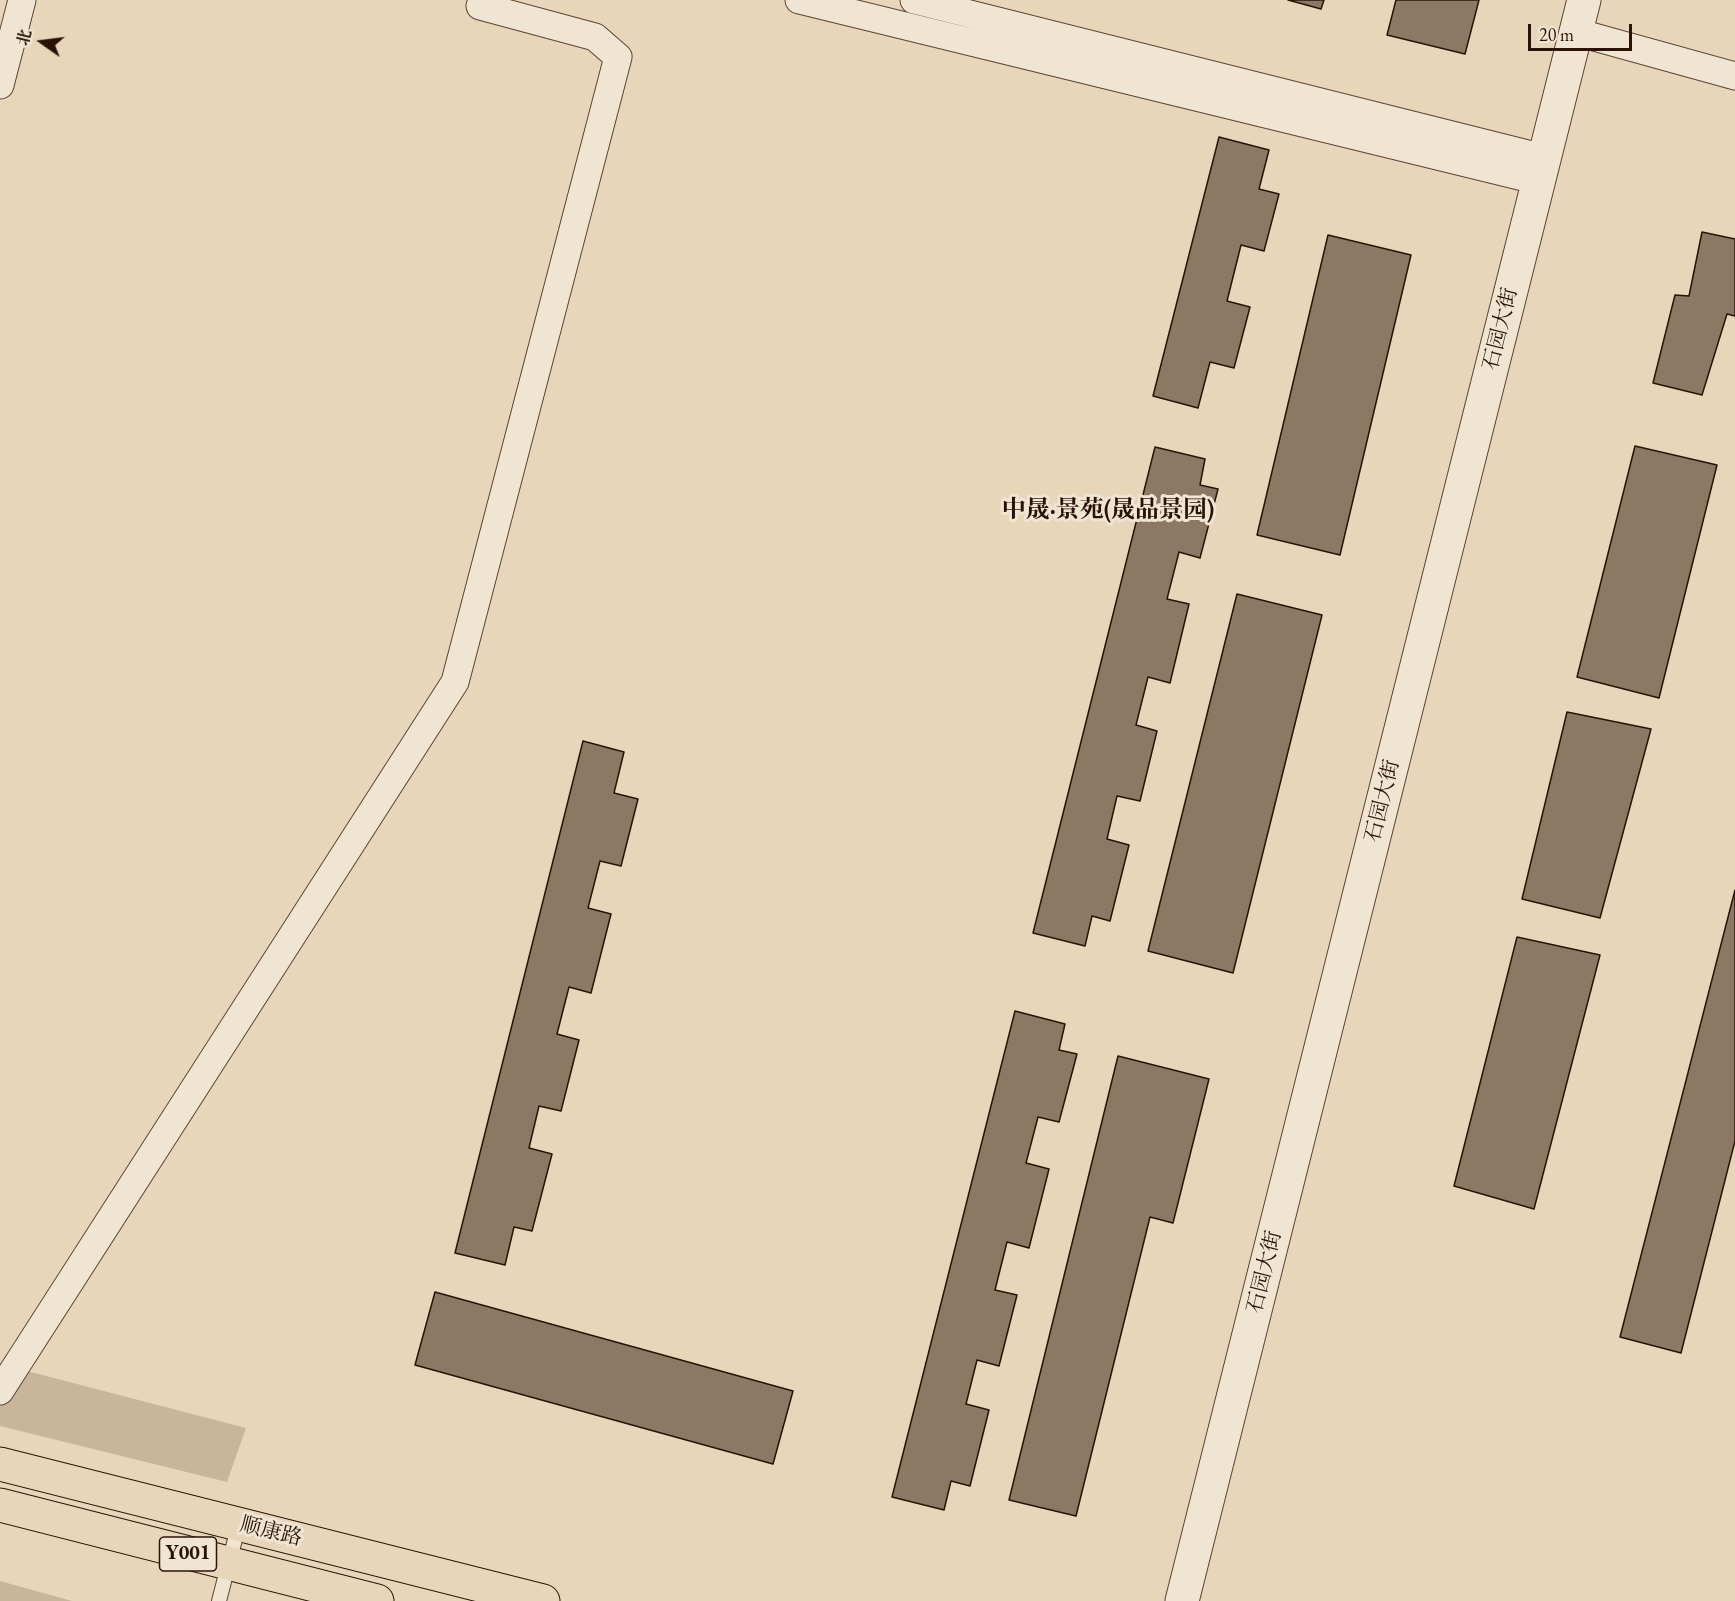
<!DOCTYPE html>
<meta charset="utf-8">
<style>
body{margin:0}
#map{position:relative;width:1735px;height:1601px;overflow:hidden;background:#e8d6ba;font-family:"EB Garamond","Noto Serif SC",serif}
canvas{display:block}
.north{position:absolute;left:12px;top:12px;width:60px;height:60px;-webkit-text-stroke:4px #f0e4d2;paint-order:stroke;rotate:284deg;font-size:16px;font-weight:700;line-height:24px;text-align:center;color:#2a1306}
.north::after{content:'';display:block;margin:auto;width:21px;height:27px;background:#2a1306;clip-path:polygon(50% 0,100% 100%,50% 72%,0 100%)}
.scale{position:absolute;left:1528px;top:24px;width:104px;height:27px;box-sizing:border-box;border:3px solid #2a1306;border-top:0;padding-left:8px;font-size:18px;line-height:21px;white-space:nowrap;color:#2a1306;-webkit-text-stroke:4px #f0e4d2;paint-order:stroke}
</style>
<div id="map">
<canvas width="1735" height="1601"></canvas>
<div class="north">北</div>
<div class="scale">20 m</div>
</div>
<script>
const context = document.querySelector('canvas').getContext('2d');
context.lineJoin = 'round';
function fillPath(path, color) { context.fillStyle = color; context.fill(path, 'evenodd'); }
const poly = rows => new Path2D(rows.map(r => 'M' + r).join(''));
function trace(path, color, width, dash) { context.strokeStyle = color; context.lineWidth = width; context.lineCap = dash ? 'butt' : 'round'; context.setLineDash(dash || []); context.stroke(path); }
function write(font, color, halo, rows, align = 'center') {
  context.font = font + ' "EB Garamond","Noto Serif SC",serif'; context.lineWidth = 6; context.setLineDash([]); context.textBaseline = 'middle'; context.strokeStyle = halo; context.fillStyle = color; for (const [text, x, y, turn = 0] of rows) {
    context.save(); context.translate(x, y); context.rotate((+turn || 0) * Math.PI / 180); context.textAlign = isNaN(turn) ? turn : align; if (halo) context.strokeText(text, 0, 0); context.fillText(text, 0, 0); context.restore();
  }
}
const green = poly([
 [0,1364,246,1428,227,1482,0,1426],
 [0,1581,72,1601,0,1601]
]);
const building = poly([
 [1288,0,1324,0,1321,9,1288,0],
 [1396,0,1479,0,1465,54,1387,35,1396,0],
 [1219,137,1269,150,1259,189,1279,194,1264,251,1241,245,1227,301,1250,307,1234,368,1210,362,1198,408,1153,396,1219,137],
 [1702,232,1735,239,1735,316,1727,314,1702,395,1653,383,1675,295,1689,296,1702,232],
 [1328,235,1411,255,1340,555,1257,535,1328,235],
 [1635,446,1717,465,1659,698,1577,677,1635,446],
 [1155,447,1205,459,1200,485,1218,489,1200,558,1179,552,1167,599,1189,604,1170,683,1148,677,1136,725,1157,731,1140,801,1117,796,1107,839,1129,845,1110,921,1092,916,1085,946,1033,933,1155,447],
 [1237,594,1322,615,1233,973,1148,951,1237,594],
 [1567,712,1651,729,1600,918,1522,899,1567,712],
 [583,741,624,752,614,793,638,799,621,866,600,861,588,908,611,914,591,993,569,987,557,1034,579,1040,561,1111,539,1106,529,1148,552,1154,532,1231,514,1227,505,1265,455,1253,583,741],
 [1735,890,1735,1141,1681,1353,1620,1337,1735,890],
 [1517,937,1600,955,1534,1209,1454,1186,1517,937],
 [1015,1011,1065,1024,1059,1050,1077,1054,1059,1122,1038,1117,1026,1163,1049,1169,1029,1248,1007,1242,995,1290,1017,1295,999,1366,977,1360,966,1404,989,1410,970,1486,951,1481,944,1510,892,1497,1015,1011],
 [1118,1056,1209,1079,1173,1223,1150,1217,1076,1516,1009,1500,1118,1056],
 [435,1292,793,1391,773,1464,415,1365,435,1292]
]);
const service = poly([
 [219,1601,239,1524]
]);
const minor = poly([
 [799,0,1539,181],
 [914,0,1544,158],
 [1576,32,1735,76],
 [0,85,22,0],
 [0,1391,455,682,618,57,595,37,480,6]
]);
const tertiary = poly([
 [1182,1601,1584,0]
]);
const primary = poly([
 [0,1464,543,1601],
 [0,1505,377,1601]
]);
const shields = [
 [188,1554,57]
];
const shieldNames = [
 ["Y001",188,1554]
];
const streetNames = [
 ["石园大街",1501,329,-76],
 ["石园大街",1383,801,-76],
 ["石园大街",1265,1272,-76],
 ["顺康路",271,1532,14]
];
const quarterNames = [
 ["中晟·景苑(晟品景园)",1108,510]
];
fillPath(green, '#c8b59b');
fillPath(building, '#8d7864');
trace(building, '#2a1306', 1.5);
trace(service, '#5a4433', 16);
trace(minor, '#5a4433', 29);
trace(tertiary, '#5a4433', 35);
trace(primary, '#2a1306', 35);
trace(service, '#f0e4d2', 14);
trace(minor, '#f0e4d2', 27);
trace(tertiary, '#f0e4d2', 33);
trace(primary, '#e8d6ba', 33);
for (const [x, y, w] of shields) { const box = new Path2D(); box.roundRect(x - w / 2, y - 17, w, 34, 4.5); context.fillStyle = '#f0e4d2'; context.fill(box); trace(box, '#2a1306', 1.5); }
write('bold 20px', '#2a1306', null, shieldNames);
write('21px', '#2a1306', '#f0e4d2', streetNames);
write('bold 24px', '#2a1306', '#f0e4d2', quarterNames);
</script>
